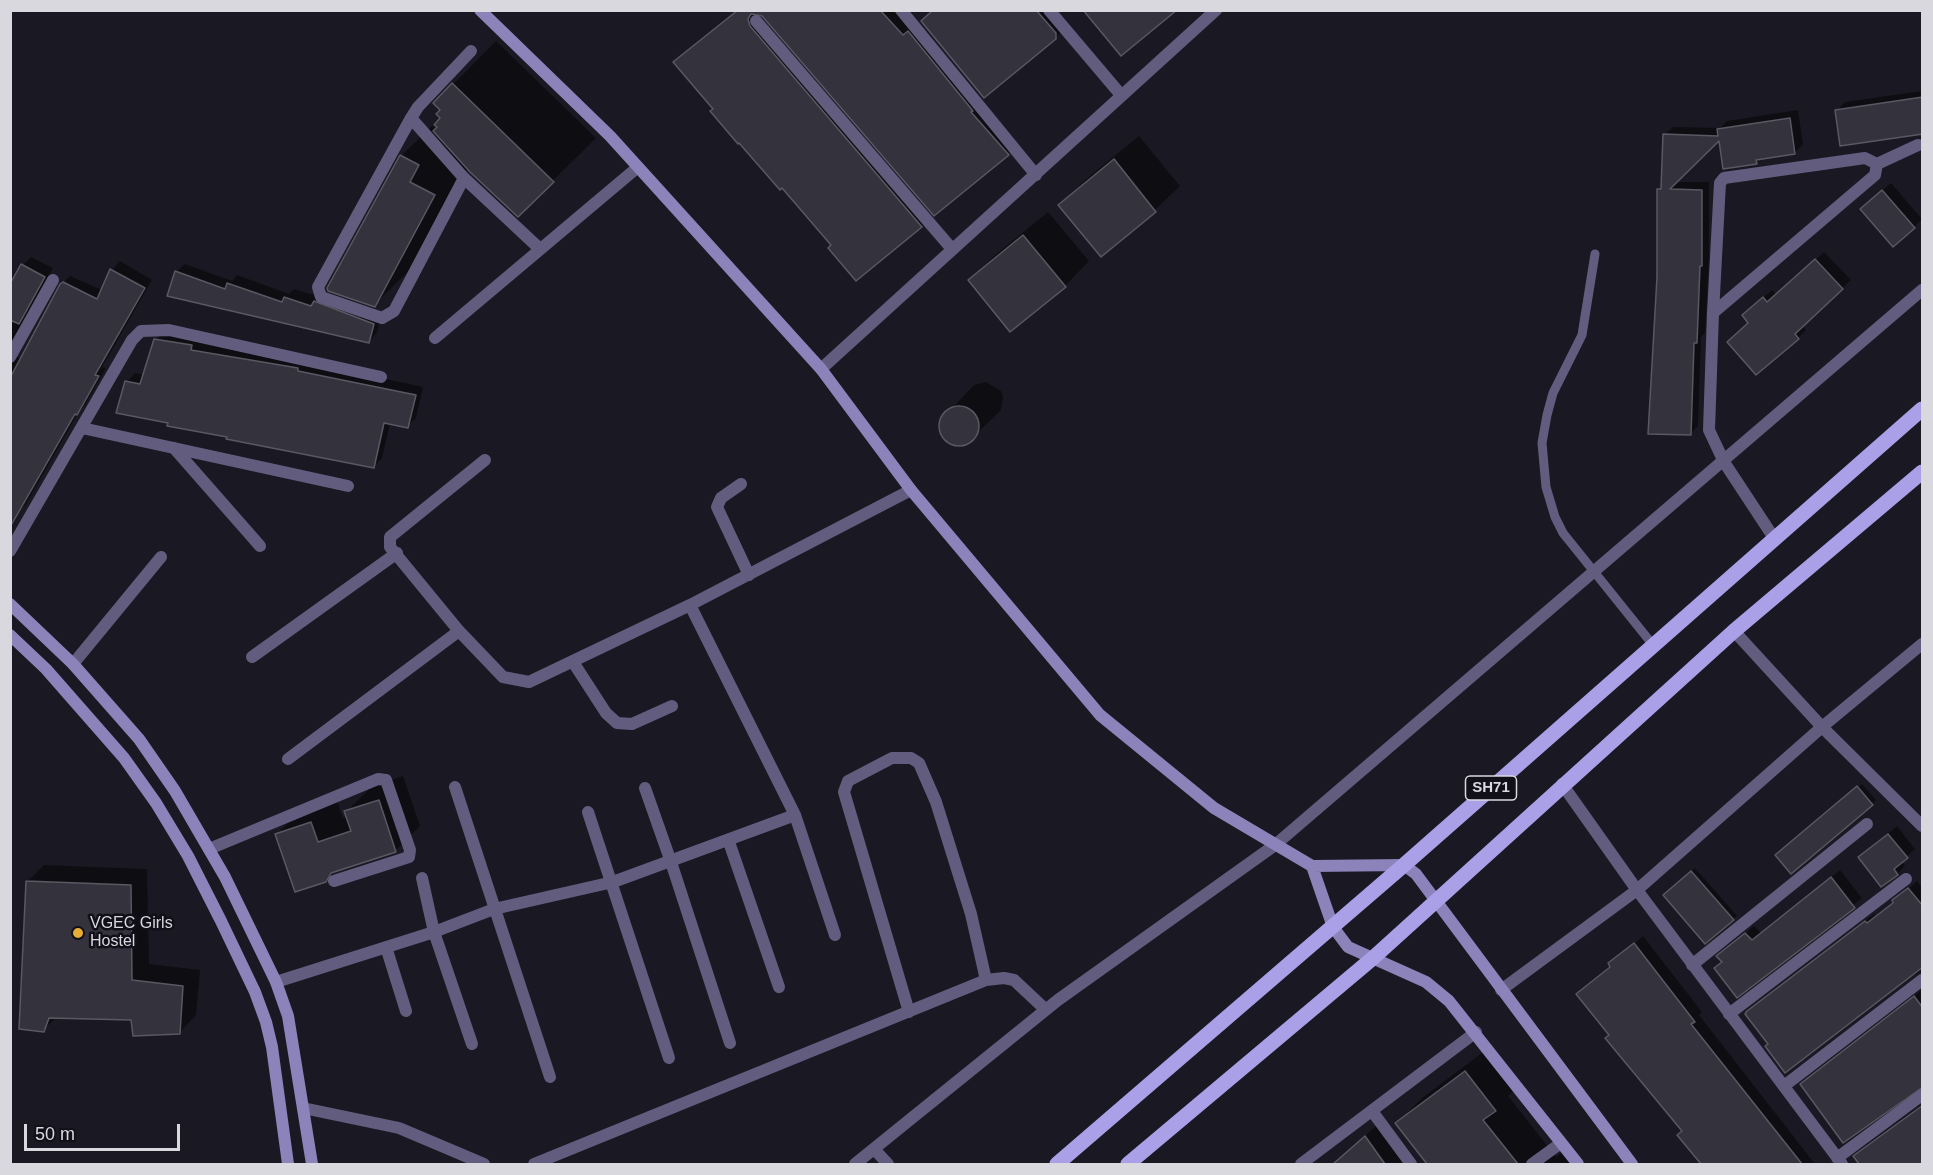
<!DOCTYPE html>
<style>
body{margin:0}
#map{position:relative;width:1933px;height:1175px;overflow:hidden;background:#1a1923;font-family:Arial,sans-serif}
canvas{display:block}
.frame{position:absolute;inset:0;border:12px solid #d9d8df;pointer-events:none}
.scale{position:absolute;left:24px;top:1124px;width:156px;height:27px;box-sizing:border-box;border:3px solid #d9d8df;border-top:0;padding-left:8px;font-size:18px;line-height:21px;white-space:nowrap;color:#d9d8df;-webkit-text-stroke:4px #111019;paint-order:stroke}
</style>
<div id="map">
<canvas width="1933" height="1175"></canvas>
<div class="frame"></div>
<div class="scale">50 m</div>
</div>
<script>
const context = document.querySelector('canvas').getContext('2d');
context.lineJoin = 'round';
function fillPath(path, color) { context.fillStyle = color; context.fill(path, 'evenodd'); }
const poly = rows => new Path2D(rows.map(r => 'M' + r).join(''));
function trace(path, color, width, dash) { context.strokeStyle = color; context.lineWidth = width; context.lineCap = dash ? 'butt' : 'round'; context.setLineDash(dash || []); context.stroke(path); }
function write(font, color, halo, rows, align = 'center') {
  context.font = font + ' Arial,sans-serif'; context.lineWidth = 5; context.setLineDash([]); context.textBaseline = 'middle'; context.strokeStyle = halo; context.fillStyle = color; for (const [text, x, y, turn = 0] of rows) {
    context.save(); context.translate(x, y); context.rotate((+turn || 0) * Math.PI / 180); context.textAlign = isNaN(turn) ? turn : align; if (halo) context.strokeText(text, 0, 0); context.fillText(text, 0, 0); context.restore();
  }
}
const shadow = poly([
 [737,10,896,10,1016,146,1008,154,757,12,758,18,929,218,921,226,833,245,715,109,684,54],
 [928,10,1052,10,1064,30,1055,38,929,15],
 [496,41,596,138,518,215,468,168,418,262,374,305,401,156,441,117,442,110,435,103],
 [1922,91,1922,132,1837,111,1845,102],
 [1798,110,1803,144,1795,153,1761,158,1756,163,1720,137,1675,182,1709,182,1709,256,1705,333,1701,337,1698,426,1690,434,1658,277,1659,190,1662,186,1664,135,1673,127,1720,128,1727,121],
 [1139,136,1180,186,1155,210,1101,255,1060,205,1085,180],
 [1891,183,1922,219,1914,227,1870,201],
 [1048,212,1089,261,1065,286,970,280,994,256],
 [1824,252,1851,280,1802,325,1806,330,1798,338,1756,373,1750,323,1752,307,1772,290,1777,295],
 [31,257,53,268,10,344,10,287,23,265],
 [120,261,152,280,102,367,106,368,85,405,78,413,26,504,18,512,10,509,10,352,19,358,22,356,61,285,70,276,102,290,112,270],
 [185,264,232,281,237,275,289,294,294,289,381,316,377,333,369,341,176,272],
 [164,331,423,387,416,418,407,426,390,423,382,458,374,466,170,422,127,382,135,373,145,375,156,340],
 [986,382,1001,391,1003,397,1001,410,966,444,948,442,941,432,941,420,974,385],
 [403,776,420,826,395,851,335,870,325,881,277,834,302,809,336,798,343,818,347,817,346,812,371,787],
 [1862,784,1876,800,1791,872,1781,851],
 [1897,826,1915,849,1902,861,1905,866,1897,874,1860,857],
 [44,865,147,869,149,964,200,970,196,1015,179,1033,133,1018,57,1017,43,1030,27,882],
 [1695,868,1737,916,1733,919,1668,891],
 [1840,870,1862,898,1737,996,1723,961,1727,948,1754,926,1761,933],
 [1917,881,1922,888,1922,971,1770,1043,1748,1012,1874,914,1876,916,1894,902],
 [1643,936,1702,1012,1699,1015,1815,1164,1702,1164,1679,1135,1684,1131,1578,994],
 [1922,990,1922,1086,1802,1084,1810,1076],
 [1490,1047,1519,1085,1508,1096,1556,1157,1568,1148,1581,1164,1429,1164,1397,1123,1422,1098],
 [1922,1104,1922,1164,1861,1164,1855,1156,1863,1148],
 [1383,1120,1409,1157,1401,1164,1333,1164]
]);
const building = poly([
 [738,10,880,10,903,35,908,31,973,111,971,112,1009,155,934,216,762,16,751,14,748,19,750,26,922,227,856,281,828,248,831,245,782,188,780,190,739,143,738,144,710,111,713,109,673,62,738,10],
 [933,10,1036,10,1056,33,1056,39,984,98,921,21,933,10],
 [1083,10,1177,10,1121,56,1083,10],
 [452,83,554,182,518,217,470,172,433,131,437,127,434,125,440,118,436,114,440,110,433,103,452,83],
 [1923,97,1923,134,1840,146,1835,110,1923,97],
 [1790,118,1795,154,1756,160,1757,164,1723,169,1719,141,1670,189,1702,190,1702,266,1700,266,1697,343,1694,343,1691,435,1648,434,1657,277,1657,189,1661,189,1663,134,1718,136,1717,129,1790,118],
 [400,155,419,165,410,182,435,195,375,307,328,291,327,288,400,155],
 [1114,159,1156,212,1101,257,1058,205,1114,159],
 [1882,190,1915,228,1893,247,1860,209,1882,190],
 [1023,235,1066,287,1010,332,968,280,1023,235],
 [1815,259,1843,289,1795,334,1799,339,1756,375,1727,342,1748,323,1742,315,1763,297,1767,302,1815,259],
 [21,264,45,277,19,324,10,320,10,284,21,264],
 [110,269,145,288,95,375,99,376,77,415,75,414,10,527,11,376,60,284,63,282,97,299,110,269],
 [175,271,225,289,227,283,282,302,284,297,311,306,314,301,374,324,369,343,167,296,175,271],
 [154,339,192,345,191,350,298,368,298,371,416,395,408,428,384,423,374,468,226,439,227,437,167,426,168,423,116,413,125,381,140,384,154,339],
 '939 426a20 20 0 1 1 40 0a20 20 0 1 1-40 0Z',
 [1857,786,1873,805,1791,874,1775,855,1857,786],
 [379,800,396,852,331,873,326,882,295,892,275,834,311,822,318,842,351,831,344,811,379,800],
 [1888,834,1908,858,1894,869,1898,875,1881,887,1858,857,1888,834],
 [1691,871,1734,920,1705,944,1663,895,1691,871],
 [1831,877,1855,908,1737,998,1714,968,1722,962,1716,956,1745,933,1752,940,1831,877],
 [26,881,131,885,132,980,183,986,180,1034,133,1036,131,1020,49,1018,44,1032,19,1029,26,881],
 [1908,888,1923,906,1923,967,1785,1073,1765,1046,1768,1044,1745,1014,1747,1011,1865,921,1867,923,1893,903,1892,900,1908,888],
 [1634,943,1695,1022,1691,1024,1802,1164,1701,1164,1677,1135,1682,1131,1605,1038,1609,1035,1576,994,1610,967,1608,963,1634,943],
 [1914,996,1923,1008,1923,1087,1843,1143,1800,1084,1914,996],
 [1465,1071,1496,1111,1483,1120,1518,1164,1427,1164,1395,1123,1465,1071],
 [1923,1105,1923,1164,1859,1164,1853,1156,1923,1105],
 [1365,1136,1385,1164,1333,1164,1365,1136]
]);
const lane = poly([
 [1595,254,1582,335,1553,393,1547,415,1542,443,1546,487,1555,517,1563,533,1653,645]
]);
const street = poly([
 [901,10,1036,175],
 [1049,10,1121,95],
 [756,21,952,249],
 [471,51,418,107,411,118,464,178,540,249],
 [411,118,318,287,321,297,382,318,394,311,464,178],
 [1877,164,1918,145],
 [1713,313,1875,175,1877,164,1865,158,1724,178,1720,183,1713,313,1709,430,1724,462,1774,538],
 [435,338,638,167],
 [10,357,53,280],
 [821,369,1216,10],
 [82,428,348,486],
 [174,448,260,546],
 [741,484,721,498,717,507,749,575],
 [10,551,132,340,141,331,169,330,381,377],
 [690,605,795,815,835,935],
 [459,631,390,547,390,537,485,460],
 [1734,631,1822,727,1922,826],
 [252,657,397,553],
 [573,662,606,713,617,723,632,724,672,706],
 [73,664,161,557],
 [288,759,459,631,503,677,529,682,690,605,911,490],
 [1562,784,1637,890,1842,1164],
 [455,787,550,1077],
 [645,788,671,862,730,1043],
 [588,812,669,1058],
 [729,842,779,987],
 [209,849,378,779,386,780,410,850,409,857,334,881],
 [422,878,434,932,472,1044],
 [386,947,406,1011],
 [1692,965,1867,824],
 [276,982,434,932,494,909,613,882,795,815],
 [1501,990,1637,890,1822,727,1922,644],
 [909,1012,844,792,848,781,892,758,911,758,919,763,936,802,971,914,986,980],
 [1729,1014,1906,879],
 [1784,1086,1922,980],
 [303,1108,399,1128,484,1164],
 [1372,1111,1411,1164],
 [874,1149,888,1164],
 [1837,1158,1922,1095],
 [534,1164,986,980,1004,978,1014,980,1046,1010],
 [855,1164,1058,1000,1275,845,1922,290],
 [1301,1164,1476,1032],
 [1532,1164,1561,1143]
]);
const secondary = poly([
 [480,10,610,136,821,369,911,490,1100,715,1214,808,1312,866,1404,865,1416,874,1632,1164],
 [10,604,73,664,139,739,175,791,225,877,276,982,288,1016,312,1164],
 [10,635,46,669,124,758,156,803,188,856,221,921,255,992,266,1022,272,1047,288,1164],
 [1312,866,1333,927,1348,947,1426,982,1449,1001,1578,1164]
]);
const primary = poly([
 [1057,1164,1404,865,1922,409],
 [1128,1164,1373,958,1734,631,1922,472]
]);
const markers = [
 [78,933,6,"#e6ac36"]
];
const shields = [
 [1491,788,51]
];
const shieldNames = [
 ["SH71",1491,788]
];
const poiNames = [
 ["VGEC Girls",90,924],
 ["Hostel",90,942]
];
fillPath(shadow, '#0007');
fillPath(building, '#34333d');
trace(building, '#595863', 1.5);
trace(lane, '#625d7f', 9);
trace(street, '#625d7f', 12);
trace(secondary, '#8b83b9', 12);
trace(primary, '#aaa0e7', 15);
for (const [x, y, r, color] of markers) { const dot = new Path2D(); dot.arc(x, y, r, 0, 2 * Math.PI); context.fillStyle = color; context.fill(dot); trace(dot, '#111019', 2); }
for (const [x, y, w] of shields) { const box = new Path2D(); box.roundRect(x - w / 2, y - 12, w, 24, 4.5); context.fillStyle = '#111019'; context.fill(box); trace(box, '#d9d8df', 1.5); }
write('bold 15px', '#d9d8df', null, shieldNames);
write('16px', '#d9d8df', '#111019', poiNames, 'left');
</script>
